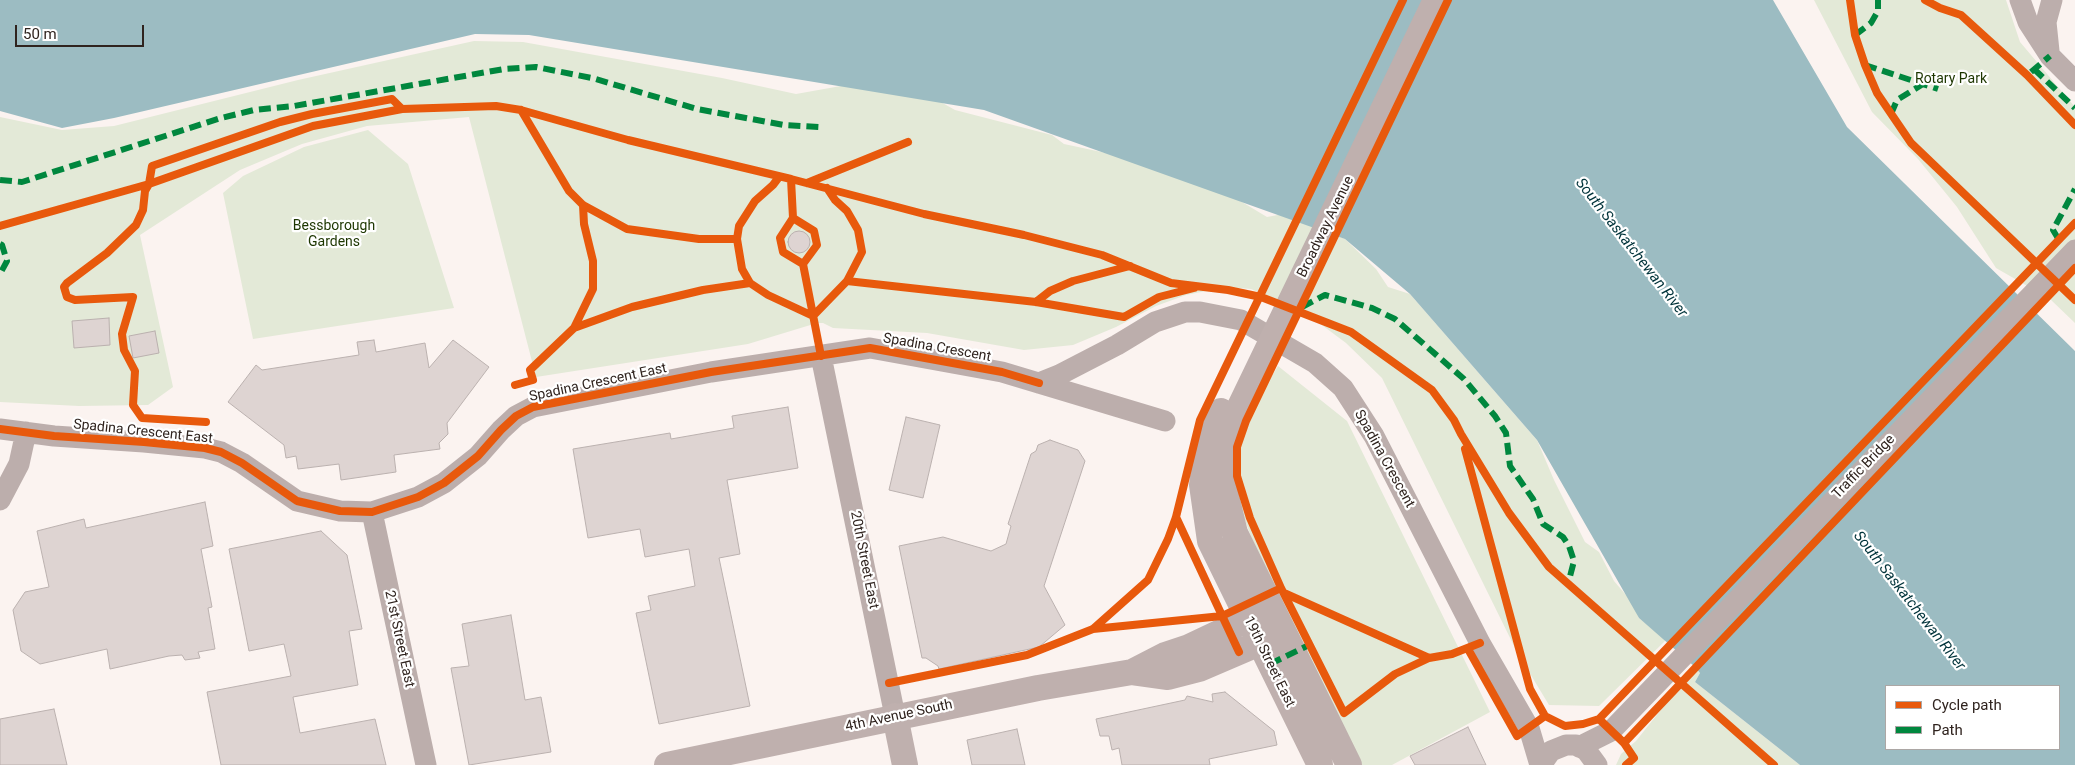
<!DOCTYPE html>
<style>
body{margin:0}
#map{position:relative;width:2075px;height:765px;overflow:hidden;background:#fbf3f0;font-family:Roboto,sans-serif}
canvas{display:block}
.legend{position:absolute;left:1885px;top:685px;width:175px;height:65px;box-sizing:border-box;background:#fff;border:1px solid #aca7a5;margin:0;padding:6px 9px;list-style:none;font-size:15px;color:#2f231e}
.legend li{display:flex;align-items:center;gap:10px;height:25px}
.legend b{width:25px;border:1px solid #aca7a5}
.scale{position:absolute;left:15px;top:25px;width:129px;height:22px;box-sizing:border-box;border:2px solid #2f231e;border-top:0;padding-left:6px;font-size:15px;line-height:18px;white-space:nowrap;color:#2f231e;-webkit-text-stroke:4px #fff;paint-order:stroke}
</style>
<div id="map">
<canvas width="2075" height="765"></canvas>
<ul class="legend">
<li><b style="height:6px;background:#e8590c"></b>Cycle path</li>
<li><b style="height:6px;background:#00873e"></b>Path</li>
</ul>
<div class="scale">50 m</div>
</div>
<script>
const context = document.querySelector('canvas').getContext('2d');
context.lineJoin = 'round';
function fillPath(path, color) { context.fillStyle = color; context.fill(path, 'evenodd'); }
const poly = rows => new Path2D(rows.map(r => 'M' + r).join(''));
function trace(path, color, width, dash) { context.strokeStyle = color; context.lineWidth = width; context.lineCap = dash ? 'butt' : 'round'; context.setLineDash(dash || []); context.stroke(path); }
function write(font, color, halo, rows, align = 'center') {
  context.font = font + ' Roboto,sans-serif'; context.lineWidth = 4.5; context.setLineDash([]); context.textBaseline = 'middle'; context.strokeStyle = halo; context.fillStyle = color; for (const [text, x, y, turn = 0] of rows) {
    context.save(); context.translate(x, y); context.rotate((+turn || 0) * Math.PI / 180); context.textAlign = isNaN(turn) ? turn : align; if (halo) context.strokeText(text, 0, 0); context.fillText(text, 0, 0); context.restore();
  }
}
const green = poly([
 [1814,0,2006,0,2020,42,2075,107,2075,323,2050,299,1996,268,1957,207,1918,159,1872,112],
 [474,41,523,42,722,78,796,94,852,84,939,101,955,110,1052,135,1064,144,1153,163,1227,193,1267,217,1283,214,1345,239,1376,269,1388,287,1410,294,1537,440,1554,480,1585,542,1599,552,1614,581,1632,602,1639,618,1666,640,1599,706,1549,705,1517,652,1382,378,1346,343,1303,311,1251,289,1226,287,1186,295,1156,306,1116,327,1073,345,1024,350,927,333,833,328,823,323,817,323,748,344,536,377,469,117,367,126,302,144,240,170,140,235,173,387,148,405,79,406,0,402,0,117,62,130,114,126,298,80],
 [368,130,408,164,454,308,253,339,223,193,243,176,304,147],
 [1278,366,1347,421,1490,712,1392,765,1362,765,1252,539,1235,494,1233,458,1250,412],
 [1695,667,1700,673,1695,682,1800,765,1616,765,1621,754,1636,741]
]);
const water = poly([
 [0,0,1773,0,1847,127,2075,351,2075,765,1800,765,1695,682,1700,673,1695,667,1639,618,1537,440,1410,294,1345,239,984,110,529,35,475,34,114,118,62,128,0,111],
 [1886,686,2059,686,2059,749,1886,749]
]);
const building = poly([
 '788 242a11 11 0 1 1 22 0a11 11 0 1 1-22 0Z',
 [109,318,110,345,74,348,72,321,109,318],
 [155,331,159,353,133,358,129,336,155,331],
 [374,340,376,352,425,343,429,368,453,340,489,367,447,423,448,434,439,443,440,449,394,455,396,472,341,480,339,464,298,469,296,456,286,458,284,445,228,402,256,365,262,370,359,355,357,342,374,340],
 [788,407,798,468,727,480,740,554,719,558,750,706,659,724,636,613,651,610,648,596,695,586,689,549,645,557,640,529,588,538,573,449,670,433,671,439,734,428,732,416,788,407],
 [906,417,940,425,923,498,889,490,906,417],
 [1050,440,1078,450,1085,461,1044,586,1065,625,1039,647,939,669,938,666,926,658,922,658,899,546,943,537,991,551,1006,544,1011,526,1008,524,1031,454,1036,451,1038,445,1050,440],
 [205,502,213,546,201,549,212,607,208,608,215,649,198,652,200,658,185,660,182,655,169,656,110,669,107,649,40,664,21,651,13,610,25,592,49,587,37,531,84,519,86,528,205,502],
 [321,531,347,555,362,629,349,631,358,685,293,697,300,733,375,719,386,765,221,765,207,692,291,676,284,644,249,651,229,549,321,531],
 [511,615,525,700,541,697,551,752,469,765,451,668,469,666,462,624,511,615],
 [1225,692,1274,731,1277,745,1209,759,1210,765,1122,765,1119,748,1112,750,1109,736,1100,736,1096,719,1185,700,1187,696,1213,702,1212,694,1225,692],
 [54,709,67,765,0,765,0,719,54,709],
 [1468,727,1486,765,1415,765,1410,756,1468,727],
 [1017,729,1025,765,972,765,967,740,1017,729]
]);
const minor = poly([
 [2020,0,2028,22,2050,56,2075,81],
 [2049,51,2046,22,2052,0],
 [821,356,895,716],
 [1039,383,1059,375,1117,345,1155,322,1185,312,1200,312,1241,320,1315,363,1343,388,1374,436,1480,643,1529,728,1540,765],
 [0,429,54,436,144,442,205,448,221,452,242,463,297,501,340,511,372,512,418,497,444,483,478,456,501,430,516,416,533,407,711,372,870,348,1002,372,1165,421],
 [0,500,19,464,26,432],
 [372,512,426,765],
 [1579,747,1611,731,2075,250],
 [1541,765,1551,751,1566,745,1576,745,1586,750,1597,765]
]);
const major = poly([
 [1221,411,1207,442,1202,485,1210,541,1320,765],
 [1132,672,1165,655,1189,647,1263,612],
 [895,716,905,765],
 [667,765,1038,688,1132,672,1168,677,1199,669,1276,636],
 [1349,765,1235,533,1226,496,1225,443,1235,417,1436,0]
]);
const quiet = poly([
 [1855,35,1871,23,1878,11,1878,0],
 [1865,65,1938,89],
 [2034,69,2075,108],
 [2031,72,2050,56],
 [1891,114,1897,100,1923,84],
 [0,180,22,182,221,118,254,110,294,106,504,69,536,67,592,78,697,109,784,125,820,127],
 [2059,240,2053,230,2075,189],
 [0,244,2,245,7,261,0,274],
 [1302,307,1325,295,1372,308,1395,319,1464,379,1495,416,1506,433,1510,466,1533,499,1543,524,1563,537,1569,546,1574,561,1568,584],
 [1270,664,1309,645]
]);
const cycleway = poly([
 [1850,0,1855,35,1865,65,1877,93,1911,143,2075,300],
 [1925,0,1940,8,1961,15,2027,75,2075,125],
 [521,110,569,191,583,205,627,229,699,239,737,239],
 [779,177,773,185,755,201,739,226,737,239,742,269,750,283,768,295,813,316],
 [791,179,793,218,780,238,783,252,803,264,821,356],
 [807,183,908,142],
 [793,218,814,231,817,245,803,264],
 [0,226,149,184,313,126,402,109,496,106,521,110,628,140,791,179,924,214,1024,235,1102,255,1171,283,1228,290,1261,297,1351,332,1432,390,1454,420,1461,434,1509,513,1549,567,1774,765],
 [847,281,1036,302,1124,317,1159,297,1194,288],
 [1036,302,1050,291,1073,281,1130,266],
 [813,316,847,281,862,252,858,230,847,211,835,200,827,188],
 [574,328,632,307,703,290,750,283],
 [515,385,533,380,530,370,574,328,593,289,593,261,584,224,583,205],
 [206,422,142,418,133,405,135,371,124,350,122,334,133,297,75,300,67,297,64,287,67,283,107,253,136,225,143,210,145,191,149,184,152,166,280,122,312,114,392,99,402,109],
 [0,429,54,436,144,442,205,448,221,452,242,463,297,501,340,511,372,512,418,497,444,483,478,456,501,430,516,416,533,407,711,372,870,348,1002,372,1039,383],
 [1465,449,1530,689,1545,716,1565,726,1583,724,1599,719,1624,743,1634,758,1626,765],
 [1176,517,1239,652],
 [1284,593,1429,658,1452,654,1480,643],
 [1093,629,1222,616,1281,588],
 [1468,649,1517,736,1545,716],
 [1429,658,1395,674,1344,713,1281,588,1250,518,1237,476,1237,447,1246,421,1448,0],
 [889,683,1027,655,1093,629,1148,580,1168,539,1176,517,1200,420,1403,0],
 [1599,719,2075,223],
 [1624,743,2075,268]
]);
const parkNames = [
 ["Rotary Park",1951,79],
 ["Bessborough",334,226],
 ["Gardens",334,242]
];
const streetNames = [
 ["Broadway Avenue",1326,227,-64],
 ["Spadina Crescent",937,348,10],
 ["Spadina Crescent East",598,383,-12],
 ["Spadina Crescent East",143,432,6],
 ["Spadina Crescent",1384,459,61],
 ["Traffic Bridge",1864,467,-46],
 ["20th Street East",864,560,79],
 ["21st Street East",399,639,78],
 ["19th Street East",1269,662,64],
 ["4th Avenue South",899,716,-12]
];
const waterNames = [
 ["South Saskatchewan River",1631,248,52],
 ["South Saskatchewan River",1909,601,52]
];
fillPath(green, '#e3e9d7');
fillPath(water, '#9cbcc2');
fillPath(building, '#ded4d2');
trace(building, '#bbb1af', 1);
trace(minor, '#bcaeac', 21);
trace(major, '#bfb0ae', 26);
trace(quiet, '#00873e', 6, [12, 6]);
trace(cycleway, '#e8590c', 8);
write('14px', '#1d3600', '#fff', parkNames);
write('14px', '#2f231e', '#fff', streetNames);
write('italic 15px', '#00333a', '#fff', waterNames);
</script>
